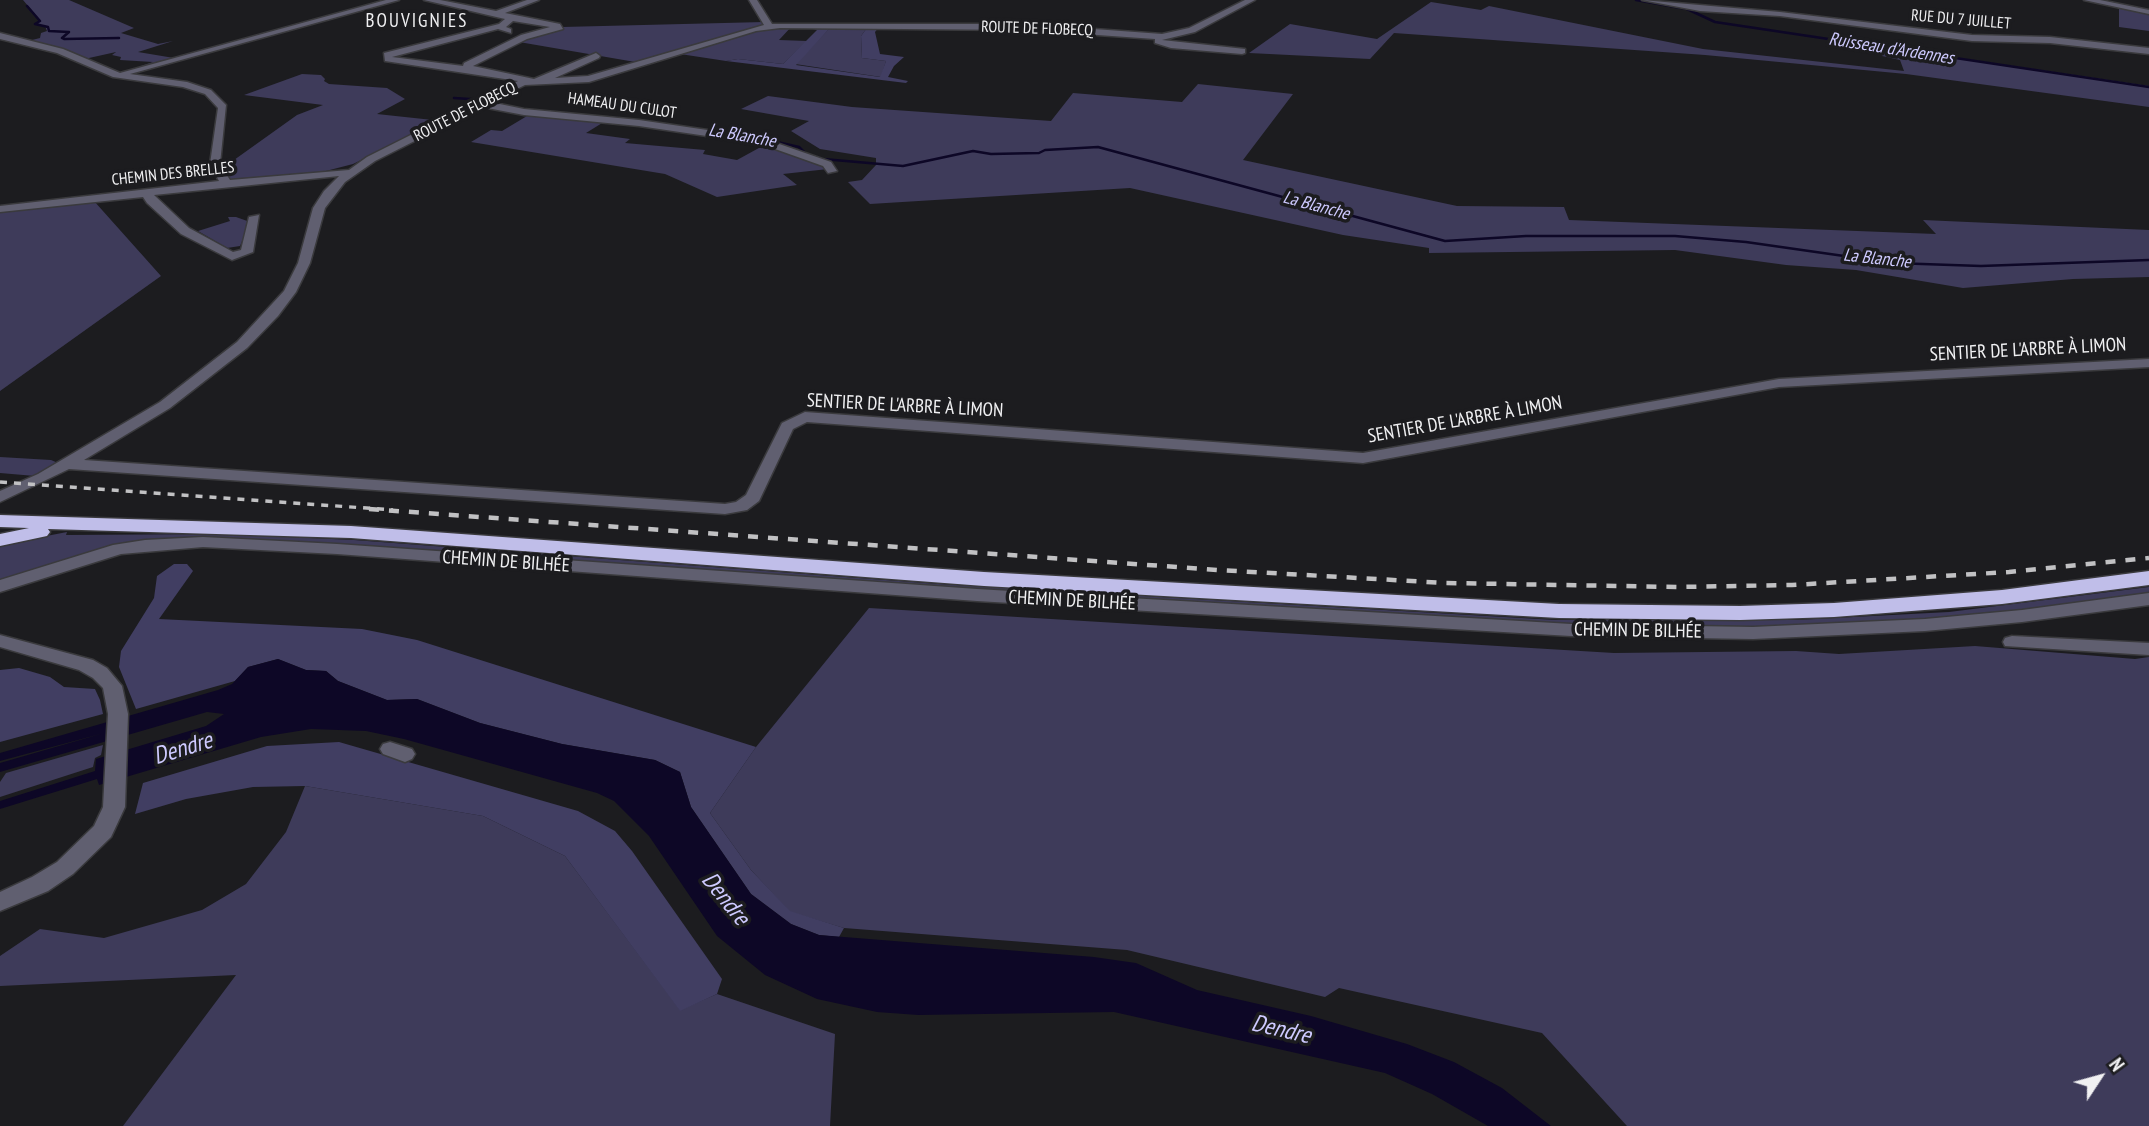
<!DOCTYPE html>
<meta charset="utf-8">
<style>
body{margin:0}
#map{position:relative;width:2149px;height:1126px;overflow:hidden;background:#1c1c1f;font-family:"PT Sans Narrow",sans-serif}
canvas{display:block}
.north{position:absolute;left:2065px;top:1042px;width:70px;height:70px;-webkit-text-stroke:5px #1c1c1f;paint-order:stroke;rotate:54deg;font-size:19px;font-weight:700;line-height:28px;text-align:center;color:#f0f0f2}
.north::after{content:'';display:block;margin:auto;width:24px;height:32px;background:#f0f0f2;clip-path:polygon(50% 0,100% 100%,50% 72%,0 100%)}
</style>
<div id="map">
<canvas width="2149" height="1126"></canvas>
<div class="north">N</div>
</div>
<script>
const context = document.querySelector('canvas').getContext('2d');
context.lineJoin = 'round';
function fillPath(path, color) { context.fillStyle = color; context.fill(path, 'evenodd'); }
const poly = rows => new Path2D(rows.map(r => 'M' + r).join(''));
function trace(path, color, width, dash) { context.strokeStyle = color; context.lineWidth = width; context.lineCap = dash ? 'butt' : 'round'; context.setLineDash(dash || []); context.stroke(path); }
function write(font, color, halo, rows, align = 'center') {
  context.font = font + ' "PT Sans Narrow",sans-serif'; context.lineWidth = 7; context.setLineDash([]); context.textBaseline = 'middle'; context.strokeStyle = halo; context.fillStyle = color; for (const [text, x, y, turn = 0] of rows) {
    context.save(); context.translate(x, y); context.rotate((+turn || 0) * Math.PI / 180); context.textAlign = isNaN(turn) ? turn : align; if (halo) context.strokeText(text, 0, 0); context.fillText(text, 0, 0); context.restore();
  }
}
const green = poly([
 [23,0,69,0,134,28,121,33,158,44,173,41,138,52,180,59,143,68,141,66,153,62,120,60,121,57,112,55,116,52,80,60,28,41,40,38,41,33,47,31,45,26,35,24,40,20],
 [1431,2,1481,10,1489,6,1703,49,1904,71,1900,60,1855,50,1851,42,2149,86,2149,107,1906,74,1705,55,1394,33,1370,59,1249,53,1290,24,1377,39],
 [2119,8,2149,13,2149,31,2119,27],
 [764,22,763,25,641,63,519,42,562,27],
 [793,25,779,40,807,41,783,64,738,59,726,61,680,54,753,31],
 [869,25,861,36,862,58,886,61,881,77,795,64,830,28],
 [302,74,321,75,325,79,324,81,329,84,387,88,405,99,377,114,442,121,353,164,322,172,230,180,220,170,297,115,323,105,244,95],
 [1198,84,1293,94,1243,160,1457,206,1564,207,1569,220,1936,234,1923,220,2149,230,2149,277,2073,279,1963,288,1856,270,1786,265,1675,250,1429,253,1429,248,1343,235,1130,188,870,204,848,182,862,180,876,165,876,158,820,149,791,131,809,121,741,109,768,96,852,107,1051,121,1073,93,1182,102],
 [532,113,607,120,586,133,630,139,625,143,705,150,703,154,737,160,768,143,824,165,828,169,783,174,797,185,717,197,665,174,471,142,491,130,502,131],
 [94,201,161,276,0,391,0,210],
 [228,217,236,217,250,222,240,246,227,248,198,231,230,221],
 [0,457,51,460,58,463,35,476,0,473],
 [67,532,66,535,222,534,354,540,939,584,1556,620,1796,620,1949,612,2149,587,2149,595,1978,616,1752,629,1586,628,174,539,0,582,0,545],
 [869,608,1614,653,1796,651,1839,654,1975,646,2135,659,2149,657,2149,1126,1627,1126,1542,1033,1339,988,1325,997,1127,950,844,928,790,912,751,870,710,813,756,747],
 [103,745,101,755,95,758,93,767,0,797,0,782,6,773],
 [305,786,483,816,565,856,680,1010,717,994,835,1034,830,1126,123,1126,236,975,0,986,0,956,40,929,104,938,202,910,246,884,286,832]
]);
const forest = poly([
 [869,25,880,26,875,32,880,54,904,57,894,66,888,77,908,81,906,83,726,61,738,59,783,64,817,30,809,28,811,26,830,28,796,65,880,77,886,61,862,58,861,36],
 [174,564,187,564,193,571,159,619,362,629,417,640,756,747,710,813,751,870,790,911,844,928,839,937,819,935,791,924,751,894,691,807,680,772,655,760,562,744,480,723,417,699,387,700,338,681,326,671,306,670,278,659,248,667,235,681,136,709,119,667,121,651,154,598,157,576],
 [19,668,50,677,64,687,95,689,100,700,103,714,0,742,0,670],
 [339,742,578,811,615,831,632,851,722,979,717,994,680,1011,565,856,483,816,305,786,253,787,186,799,135,814,143,783,267,746]
]);
const water = poly([
 [278,659,306,670,326,671,338,681,387,700,417,699,480,723,562,744,655,760,680,772,691,807,751,894,791,924,819,935,1094,957,1136,963,1197,990,1311,1016,1407,1044,1454,1062,1502,1088,1551,1126,1488,1126,1432,1094,1385,1073,1114,1012,918,1015,877,1012,817,999,765,975,717,936,649,836,614,801,597,793,404,739,366,731,311,729,261,737,99,785,97,779,0,809,0,801,95,771,96,759,206,726,224,714,207,712,0,772,0,763,104,733,0,761,0,753,218,690,232,684,248,667]
]);
const stream = poly([
 [1636,0,1687,9,1715,22,2149,87],
 [27,6,40,21,35,24,48,27,49,31,69,32,62,38,64,39,119,38],
 [454,98,485,100],
 [494,101,506,106],
 [539,111,572,114],
 [609,117,659,123],
 [751,136,799,147,806,154,823,159,903,166,973,151,991,154,1039,153,1045,150,1098,147,1445,241,1526,236,1675,236,1746,242,1893,263,1981,266,2149,260]
]);
const minor = poly([
 [386,0,399,0,130,74,187,82,211,90,226,105,220,164,230,180,349,170,367,157,518,81,385,61,384,53,499,24,505,19,424,0,440,0,496,11,527,0,539,0,505,13,560,24,563,29,527,39,473,66,534,79,596,53,600,56,599,58,555,78,588,76,764,25,749,0,757,0,772,24,1026,24,1162,34,1189,28,1245,0,1255,0,1195,32,1162,40,1245,49,1245,53,1242,54,1171,48,1155,43,1155,39,1026,30,780,28,756,31,589,82,525,85,490,102,524,109,639,120,762,138,831,162,837,171,828,173,823,166,761,144,639,126,524,115,482,107,375,161,345,182,325,208,310,263,296,292,278,316,247,348,170,408,84,460,725,504,736,502,746,495,782,423,805,412,1363,453,1779,379,2149,359,2149,367,1779,387,1363,463,807,422,793,429,759,501,747,510,725,514,69,469,0,502,0,491,38,474,160,402,237,342,284,291,298,263,313,208,324,191,339,176,154,195,189,228,233,252,241,250,249,217,259,215,253,252,232,260,181,234,147,203,143,197,0,212,0,206,219,181,210,164,218,108,205,94,183,87,113,77,57,53,0,39,0,33,63,49,120,73,386,0],
 [513,21,550,27,521,35,464,63,463,66,392,57,498,29,511,33,511,29,506,27,513,21],
 [1642,0,1780,12,1972,35,2050,37,2149,48,2149,54,2050,43,1972,41,1780,16,1700,11,1642,0],
 [2084,0,2100,0,2149,10,2149,14,2084,0],
 [203,537,337,544,977,589,1571,624,1753,627,1925,619,2022,610,2149,593,2149,605,2022,622,1925,631,1753,639,1571,636,977,601,337,554,203,547,121,554,0,592,0,580,113,545,145,540,203,537],
 [0,635,93,660,107,668,122,686,128,714,125,807,111,837,73,874,48,891,0,911,0,892,32,877,57,862,94,826,103,807,108,714,103,688,93,678,79,670,0,647,0,635],
 [2012,636,2149,643,2149,655,2005,646,2003,642,2005,638,2012,636],
 [390,742,412,749,415,754,412,759,405,762,383,754,380,749,383,744,390,742]
]);
const highway = poly([
 [0,515,351,526,984,572,1559,604,1740,606,1834,603,2002,590,2149,571,2149,585,2002,604,1834,617,1740,620,1559,618,984,586,351,538,48,529,50,532,47,536,0,546,0,534,29,528,0,527,0,515]
]);
const railFar1 = poly([
 [0,482,393,510]
]);
const rail = poly([
 [369,509,1218,570,1446,583,1678,587,1792,585,2009,572,2149,558]
]);
const farStreetnames = [
 ["RUE DU 7 JUILLET",1961,20,5],
 ["ROUTE DE FLOBECQ",1037,29,2],
 ["HAMEAU DU CULOT",622,106,8],
 ["ROUTE DE FLOBECQ",465,112,-27],
 ["CHEMIN DES BRELLES",173,174,-6]
];
const farWaternames = [
 ["Ruisseau d'Ardennes",1891,49,9],
 ["La Blanche",742,136,10],
 ["La Blanche",1316,206,15],
 ["La Blanche",1877,259,6]
];
const farQuarternames = [
 ["BOUVIGNIES",417,22]
];
const streetNames = [
 ["SENTIER DE L'ARBRE À LIMON",2028,350,-3],
 ["SENTIER DE L'ARBRE À LIMON",905,406,3],
 ["SENTIER DE L'ARBRE À LIMON",1465,420,-10],
 ["CHEMIN DE BILHÉE",506,562,4],
 ["CHEMIN DE BILHÉE",1072,601,3],
 ["CHEMIN DE BILHÉE",1638,631,1]
];
const nearWaternames = [
 ["Dendre",183,749,-17],
 ["Dendre",725,899,51],
 ["Dendre",1281,1030,13]
];
fillPath(green, '#3e3b5a');
fillPath(forest, '#413e62');
fillPath(water, '#0d0726');
trace(stream, '#0d0726', 2.5);
trace(minor, '#3a3a3d', 3);
trace(highway, '#3a3a3d', 3);
fillPath(minor, '#605f70');
fillPath(highway, '#c0bee9');
trace(railFar1, '#c1c1c3', 3.5, [7, 7]);
trace(rail, '#c1c1c3', 4.5, [10, 10]);
write('16px', '#f0f0f2', '#1c1c1f', farStreetnames);
write('italic 18px', '#cecaff', '#1c1c1f', farWaternames);
context.letterSpacing = '2px';
write('19px', '#f0f0f2', '#1c1c1f', farQuarternames);
context.letterSpacing = '0px';
write('19px', '#f0f0f2', '#1c1c1f', streetNames);
write('italic 24px', '#cecaff', '#1c1c1f', nearWaternames);
</script>
